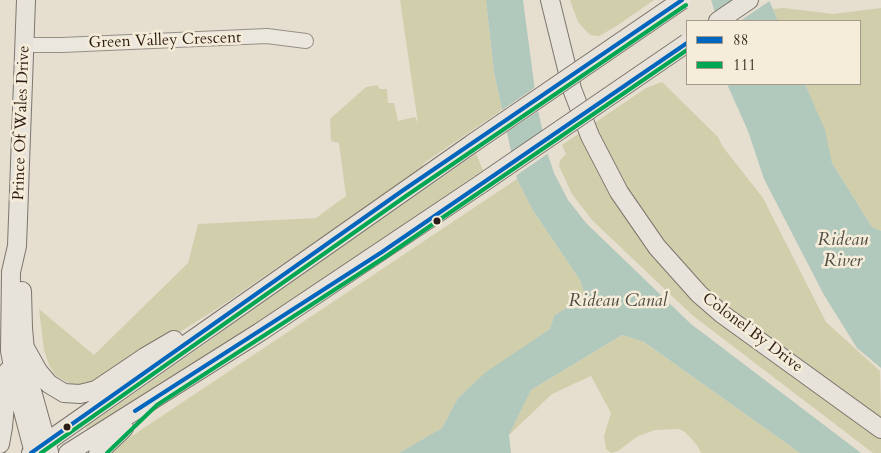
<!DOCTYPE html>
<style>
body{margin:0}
#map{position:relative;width:881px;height:453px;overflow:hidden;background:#e6decf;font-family:Cardo,serif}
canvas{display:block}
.legend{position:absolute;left:686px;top:20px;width:175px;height:65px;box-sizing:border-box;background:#f5ecd9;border:1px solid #a5998b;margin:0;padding:6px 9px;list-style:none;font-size:15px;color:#2e1d16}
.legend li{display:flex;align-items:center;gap:10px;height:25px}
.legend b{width:25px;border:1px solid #a5998b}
</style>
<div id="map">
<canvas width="881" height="453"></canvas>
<ul class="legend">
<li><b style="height:6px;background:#0065bd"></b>88</li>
<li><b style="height:6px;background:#00a651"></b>111</li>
</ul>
</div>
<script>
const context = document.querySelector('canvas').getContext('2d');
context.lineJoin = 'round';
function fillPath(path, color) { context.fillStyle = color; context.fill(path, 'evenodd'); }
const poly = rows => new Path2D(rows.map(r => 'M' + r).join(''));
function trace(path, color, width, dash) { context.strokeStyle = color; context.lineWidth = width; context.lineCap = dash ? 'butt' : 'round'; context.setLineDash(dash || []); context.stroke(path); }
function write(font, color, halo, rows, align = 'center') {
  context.font = font + ' Cardo,serif'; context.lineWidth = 5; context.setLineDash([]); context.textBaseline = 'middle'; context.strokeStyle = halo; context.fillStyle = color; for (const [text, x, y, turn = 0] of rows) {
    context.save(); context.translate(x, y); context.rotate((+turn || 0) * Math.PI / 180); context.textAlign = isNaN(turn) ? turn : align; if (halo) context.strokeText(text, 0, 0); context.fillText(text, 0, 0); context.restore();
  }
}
const green = poly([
 [400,0,486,0,494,72,502,110,424,163,422,167,370,204,221,306,172,337,94,382,77,386,67,382,56,376,49,365,44,350,39,309,94,355,188,263,198,224,316,218,346,196,339,143,331,141,330,119,366,87,377,85,380,89,387,89,388,103,394,103,398,121,415,117,418,123],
 [570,0,654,0,615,27,599,36,590,35,578,22],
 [784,8,833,14,881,8,881,231,872,227,832,163,820,120,805,84,860,84,860,21,778,21,773,9],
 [662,82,718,137,723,147,763,198,826,322,880,371,881,420,839,387,760,334,721,302,688,269,655,231,630,195,593,124,646,88],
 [581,132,643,239,881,437,881,453,873,453,692,315,592,220,572,194,559,166,560,160,566,154,562,145],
 [476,154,483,170,310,290,87,430,86,427,212,339,242,315],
 [517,179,532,209,580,280,585,295,554,316,550,329,486,373,458,398,442,428,399,453,111,453,117,446],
 [622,335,644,342,800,453,701,453,697,445,685,432,679,429,655,430,638,436,618,451,611,453,606,449,604,436,611,413,591,376,552,394,509,435,531,390]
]);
const water = poly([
 [486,0,523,0,537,106,548,155,554,173,568,200,586,223,691,324,861,453,800,453,644,342,622,335,531,390,509,435,511,453,399,453,442,428,458,398,486,372,550,329,554,316,585,295,580,280,532,209,517,179,494,72],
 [711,0,769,0,778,21,718,21],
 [727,84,805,84,825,130,832,163,872,227,881,231,881,368,857,348,824,295,764,179,748,131]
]);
const pier = poly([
 [732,0,771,0,740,21,715,21,713,13],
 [537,86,540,110,504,134,499,112],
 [545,129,550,152,514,177,509,154]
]);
const minor = poly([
 [24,45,62,45,267,36,306,41]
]);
const major = poly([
 [26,0,17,246,11,272,10,351,17,388,34,453],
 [550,0,572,89,590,136,619,192,657,247,699,294,722,314,881,429],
 [718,21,749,0],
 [22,291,23,328,26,362,30,384,49,452],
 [24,346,38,371,49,384,64,393,80,394,96,390,145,357,174,340],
 [0,444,3,427,8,371],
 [31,453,473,143],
 [68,453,260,332,481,184],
 [98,453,124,428]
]);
const majorBridge = poly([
 [473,143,682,0],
 [481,184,687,43]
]);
const bus1 = poly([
 [135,411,382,252,687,43],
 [31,453,402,191,682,0]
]);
const bus2 = poly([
 [41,453,406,196,686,5],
 [107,453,157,405,385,257,687,50]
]);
const markers = [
 [437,221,4.5,"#2e1d16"],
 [67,427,4.5,"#2e1d16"]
];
const streetNames = [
 ["Green Valley Crescent",165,41,-2],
 ["Prince Of Wales Drive",22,123,-88],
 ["Colonel By Drive",752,333,37]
];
const waterNames = [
 ["Rideau",843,241],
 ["River",843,262],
 ["Rideau Canal",618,302]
];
fillPath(green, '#d1ceac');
fillPath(water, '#b1c8bc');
fillPath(pier, '#e6decf');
trace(minor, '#968f86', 16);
trace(major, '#7c766e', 20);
trace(minor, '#ebe7df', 14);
trace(major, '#e8e3da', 18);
trace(majorBridge, '#7c766e', 20, []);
trace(majorBridge, '#e8e3da', 18);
trace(bus1, '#0065bd', 4);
trace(bus2, '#00a651', 4);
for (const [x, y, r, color] of markers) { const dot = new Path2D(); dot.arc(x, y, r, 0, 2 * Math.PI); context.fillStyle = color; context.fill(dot); trace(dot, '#f5ecd9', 2); }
write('16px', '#2e1d16', '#f5ecd9', streetNames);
write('italic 18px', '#4e4d45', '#f5ecd9', waterNames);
</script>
